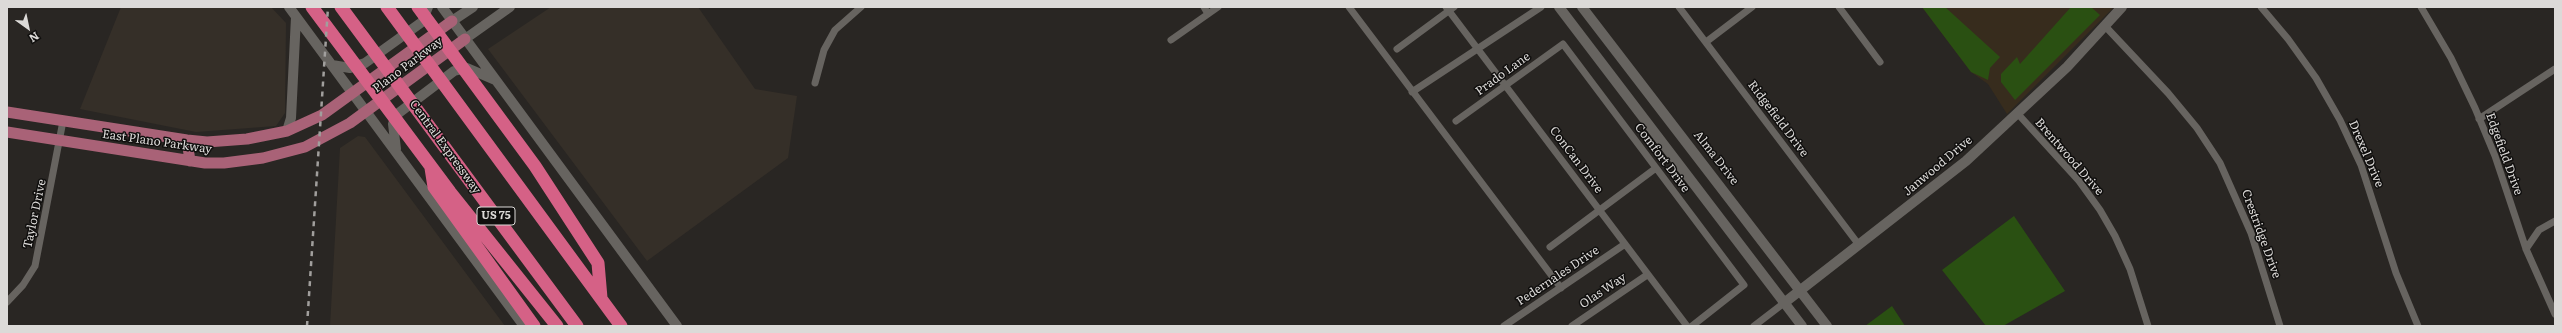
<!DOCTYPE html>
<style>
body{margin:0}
#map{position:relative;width:2562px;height:333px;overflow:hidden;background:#292623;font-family:Literata,serif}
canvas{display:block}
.frame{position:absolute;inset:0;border:8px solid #dcdad8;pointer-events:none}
.north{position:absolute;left:8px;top:8px;width:40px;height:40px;-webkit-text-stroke:3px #100f0e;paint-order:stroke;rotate:147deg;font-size:11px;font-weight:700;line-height:16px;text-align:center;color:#dcdad8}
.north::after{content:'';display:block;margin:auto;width:14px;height:18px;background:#dcdad8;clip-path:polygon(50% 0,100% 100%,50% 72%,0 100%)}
</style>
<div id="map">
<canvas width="2562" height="333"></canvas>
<div class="frame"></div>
<div class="north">N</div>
</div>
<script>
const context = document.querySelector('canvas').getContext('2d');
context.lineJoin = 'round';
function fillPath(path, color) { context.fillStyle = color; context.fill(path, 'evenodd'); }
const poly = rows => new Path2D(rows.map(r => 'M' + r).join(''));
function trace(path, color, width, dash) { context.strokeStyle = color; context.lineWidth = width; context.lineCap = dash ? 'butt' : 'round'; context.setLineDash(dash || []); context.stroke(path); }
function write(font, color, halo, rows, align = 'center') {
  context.font = font + ' Literata,serif'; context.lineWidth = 3; context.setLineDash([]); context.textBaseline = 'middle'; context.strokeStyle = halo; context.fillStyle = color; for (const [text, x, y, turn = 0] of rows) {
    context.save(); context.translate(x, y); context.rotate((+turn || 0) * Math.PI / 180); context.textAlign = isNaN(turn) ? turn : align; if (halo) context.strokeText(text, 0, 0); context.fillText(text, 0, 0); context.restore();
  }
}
const built = poly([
 [121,7,271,7,286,23,285,113,276,126,196,132,80,109],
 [551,7,698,7,755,89,797,96,788,158,647,261,488,49],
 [358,136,365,137,505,326,330,326,340,148]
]);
const education = poly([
 [1922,7,2114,7,2007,114,1988,84,1971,72]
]);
const green = poly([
 [1922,7,1945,7,2000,57,1990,68,1988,80,1971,72],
 [2071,7,2091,7,2100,15,2015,100,2001,82,2001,74,2017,57,2020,64],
 [2014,216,2065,291,2003,326,1986,326,1942,270],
 [1892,306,1905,326,1865,326]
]);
const street = poly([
 [1204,7,1208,14],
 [1349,7,1561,288],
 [1446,7,1687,326],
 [1679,7,1859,245],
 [1839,7,1880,62],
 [2261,7,2288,39,2316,78,2340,120,2361,165,2396,273,2418,326],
 [2421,7,2451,58,2475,108,2495,156,2526,249,2555,314],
 [2105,26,2168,93,2197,128,2220,163,2251,233,2280,326],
 [1171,40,1218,7],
 [1706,42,1752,7],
 [1397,49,1454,7],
 [815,83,824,50,835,30,861,7],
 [1412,92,1541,7],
 [2018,114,2079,181,2100,210,2115,236,2130,269,2148,326],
 [2479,119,2555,69],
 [1456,121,1563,44,1744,285,1692,326],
 [1550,247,1656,168],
 [2526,249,2539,230,2555,221],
 [7,302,23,285,35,266,63,121],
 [1504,326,1625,244],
 [1572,326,1647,275],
 [1754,326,1784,303]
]);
const secondary = poly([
 [289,7,524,326],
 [442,7,677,326],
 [1559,7,1802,326],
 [1582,7,1827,326],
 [452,21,473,7],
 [465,39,510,7],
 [332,65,350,68,365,63,422,22,428,7],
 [287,131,291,118,296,17],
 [396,149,393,124,396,115,454,71,467,68,495,80],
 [1784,303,1966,161,2067,67,2122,7]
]);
const primary = poly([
 [7,112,187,140,207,142,247,139,287,131,322,115,452,21],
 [7,132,205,163,224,163,263,158,305,147,350,123,465,39],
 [187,140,190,161]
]);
const highway = poly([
 [312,7,450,192,557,326],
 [341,7,577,326],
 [387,7,621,326],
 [418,7,535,166,598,263,601,298],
 [431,168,434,187,534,326]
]);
const rail = poly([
 [307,326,328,7]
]);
const shields = [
 [496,216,38]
];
const shieldNames = [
 ["US 75",496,216]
];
const streetNames = [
 ["Plano Parkway",408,65,-37],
 ["Prado Lane",1503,74,-36],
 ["Ridgefield Drive",1778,119,53],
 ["East Plano Parkway",157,142,8],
 ["Central Expressway",445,147,54],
 ["Drexel Drive",2366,154,67],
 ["Edgefield Drive",2504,154,70],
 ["Brentwood Drive",2069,157,49],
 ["Comfort Drive",1662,158,53],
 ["Alma Drive",1716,158,52],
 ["ConCan Drive",1576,160,53],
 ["Janwood Drive",1938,166,-40],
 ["Taylor Drive",35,214,-78],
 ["Crestridge Drive",2261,234,70],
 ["Pedernales Drive",1558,276,-34],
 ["Olas Way",1603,291,-34]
];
fillPath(built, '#352f28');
fillPath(education, '#372c1d');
fillPath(green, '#2a5012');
trace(street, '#676460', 7);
trace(secondary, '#676460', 10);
trace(primary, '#a96277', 11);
trace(highway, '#d56186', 13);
trace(rail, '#a19f9d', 2.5, [5, 5]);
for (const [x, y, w] of shields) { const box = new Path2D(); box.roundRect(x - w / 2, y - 9, w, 18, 3); context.fillStyle = '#100f0e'; context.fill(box); trace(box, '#dcdad8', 1); }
write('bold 11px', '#dcdad8', null, shieldNames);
write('12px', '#dcdad8', '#100f0e', streetNames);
</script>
